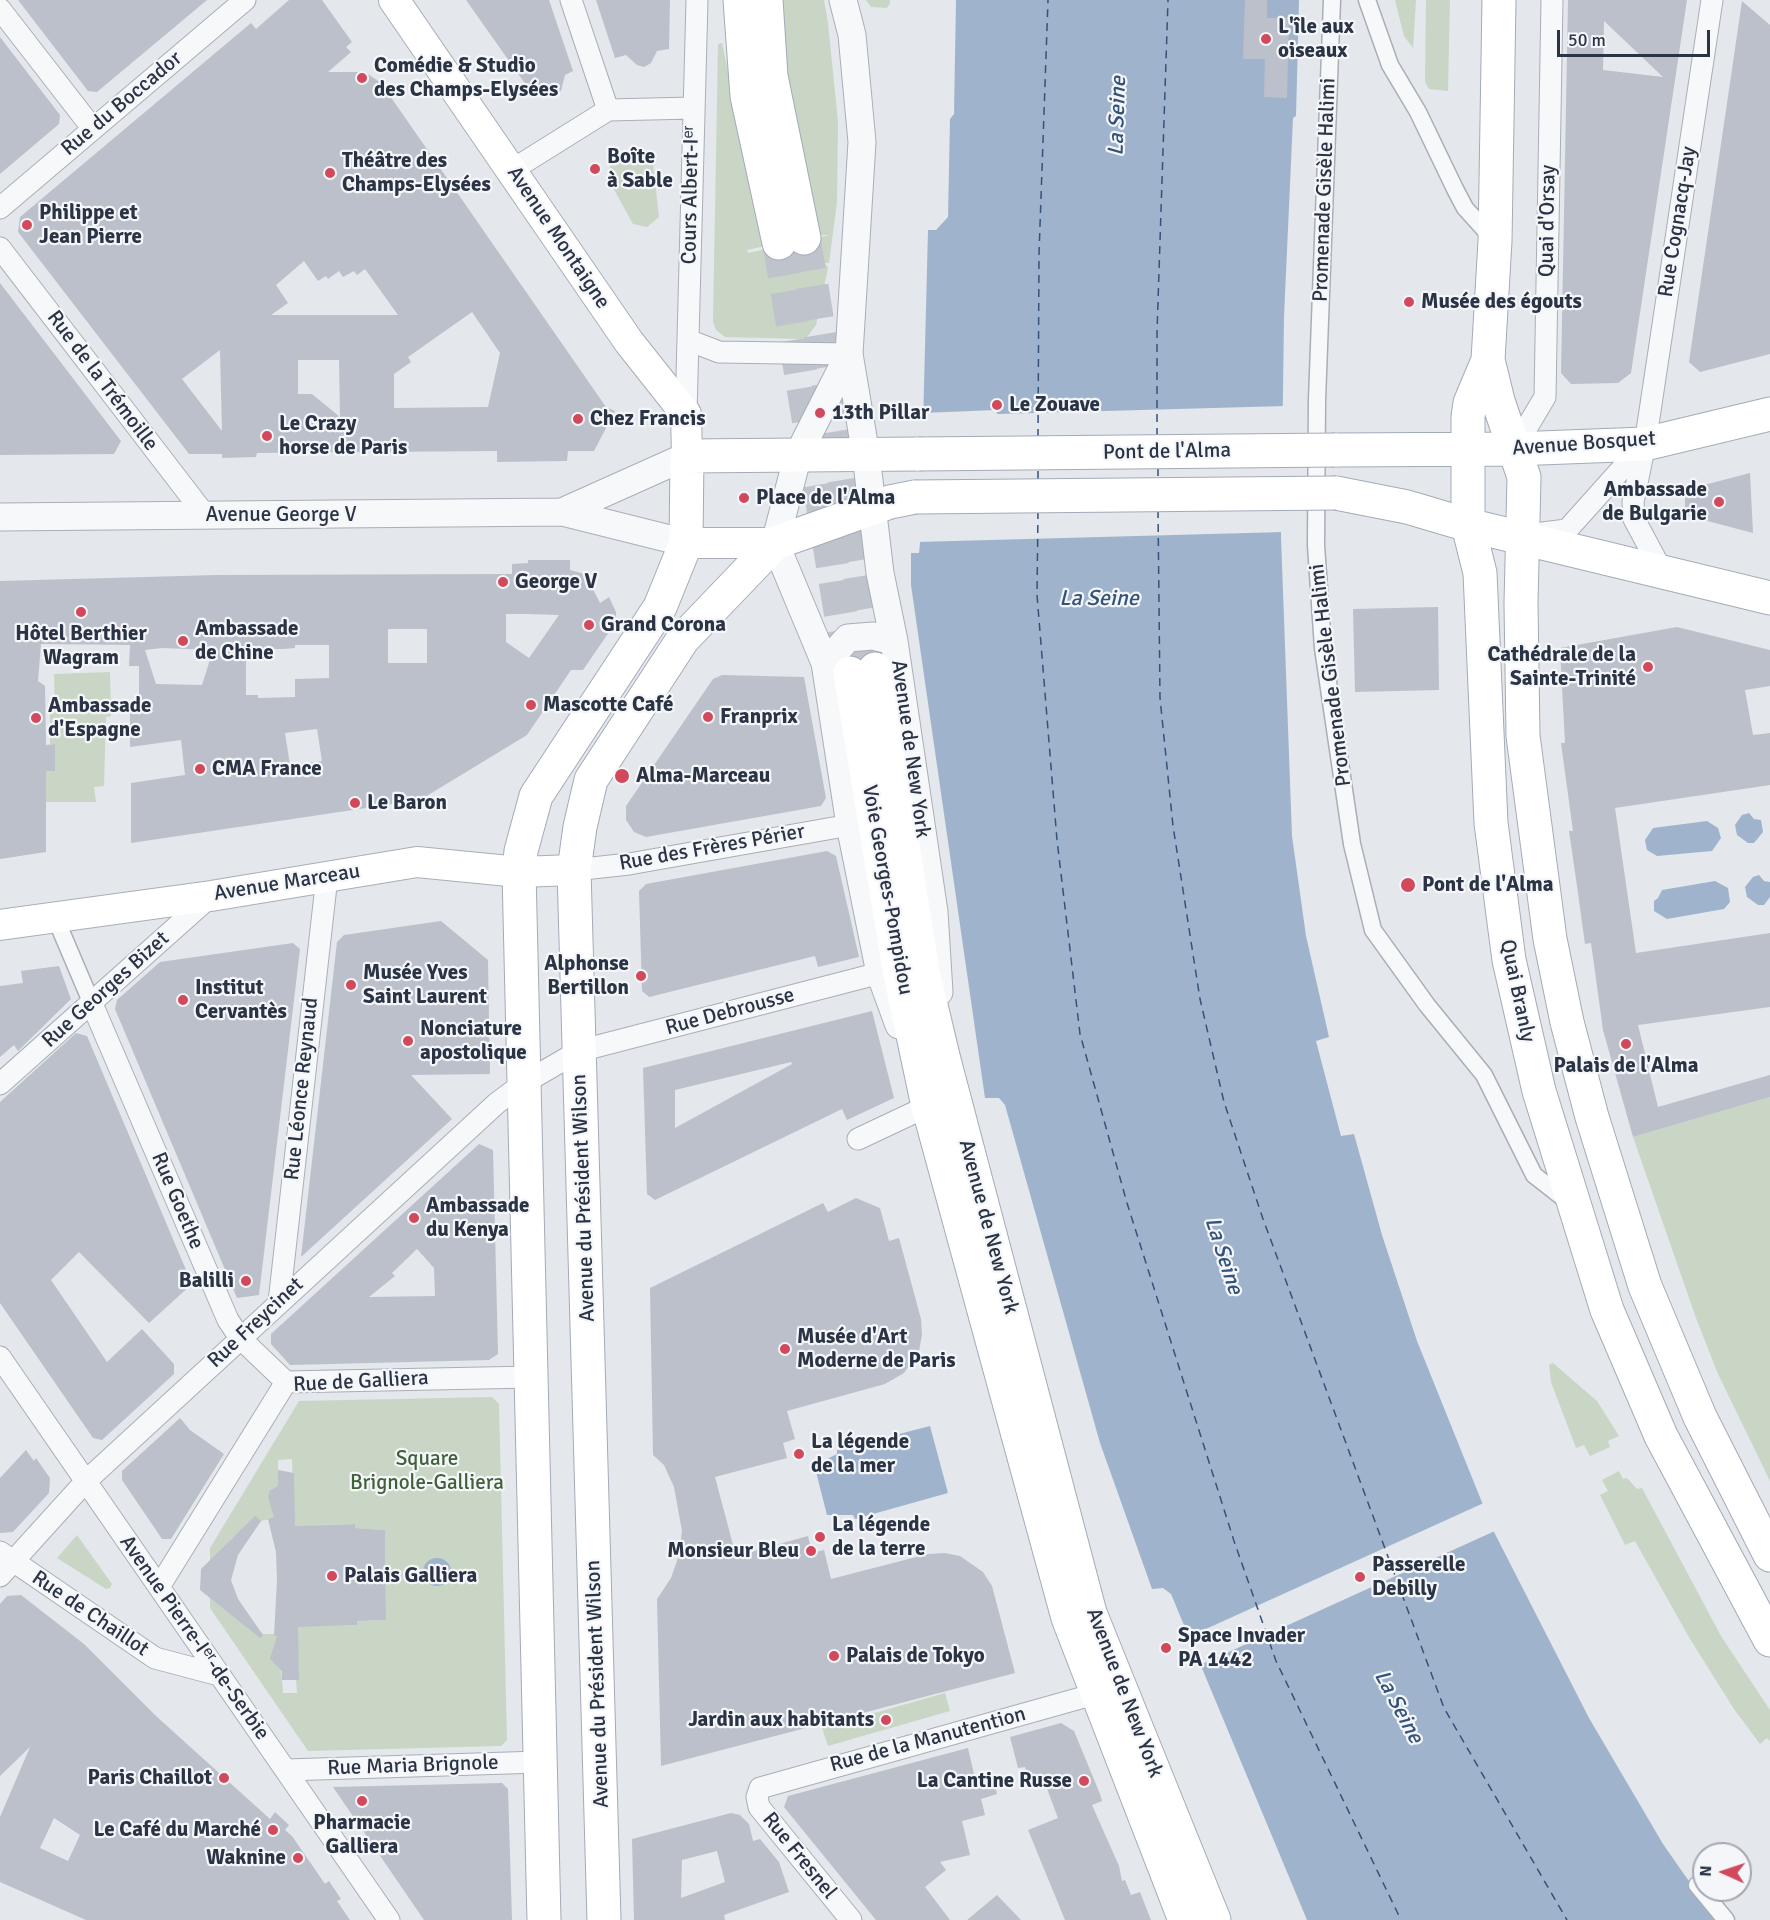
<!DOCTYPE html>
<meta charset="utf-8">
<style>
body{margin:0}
#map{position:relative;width:1770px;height:1920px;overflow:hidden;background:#e4e7ec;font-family:Signika,sans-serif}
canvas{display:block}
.north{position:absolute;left:1692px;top:1842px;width:60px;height:60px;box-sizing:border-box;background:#f4f6f9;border:2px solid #a4a8b1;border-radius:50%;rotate:273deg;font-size:16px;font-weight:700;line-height:24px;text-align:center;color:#2b3445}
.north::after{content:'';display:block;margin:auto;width:21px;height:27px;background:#d1495b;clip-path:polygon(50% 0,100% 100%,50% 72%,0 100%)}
.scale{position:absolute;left:1557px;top:30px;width:153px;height:27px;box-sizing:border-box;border:3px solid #2b3445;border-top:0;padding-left:8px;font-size:18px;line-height:21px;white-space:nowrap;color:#2b3445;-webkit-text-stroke:4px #f4f6f9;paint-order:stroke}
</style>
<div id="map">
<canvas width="1770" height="1920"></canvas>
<div class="north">N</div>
<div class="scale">50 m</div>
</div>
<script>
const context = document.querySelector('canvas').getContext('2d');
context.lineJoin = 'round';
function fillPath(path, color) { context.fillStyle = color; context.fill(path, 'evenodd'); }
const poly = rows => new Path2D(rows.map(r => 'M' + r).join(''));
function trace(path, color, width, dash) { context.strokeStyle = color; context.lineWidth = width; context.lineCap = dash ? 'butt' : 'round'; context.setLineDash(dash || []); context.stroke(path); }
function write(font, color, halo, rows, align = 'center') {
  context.font = font + ' Signika,sans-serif'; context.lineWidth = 4.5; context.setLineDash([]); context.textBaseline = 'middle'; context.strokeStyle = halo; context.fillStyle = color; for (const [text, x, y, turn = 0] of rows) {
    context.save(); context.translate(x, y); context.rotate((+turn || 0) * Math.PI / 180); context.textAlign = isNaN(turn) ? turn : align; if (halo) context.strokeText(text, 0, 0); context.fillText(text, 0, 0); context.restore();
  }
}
const green = poly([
 [779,0,824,0,828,23,838,122,837,202,829,263,825,263,828,268,816,325,807,337,800,339,725,337,716,330,713,322,718,44,722,43,765,246,747,250,748,253,829,235,819,235,790,124],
 [866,0,890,0,890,3,887,8,871,7],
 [1395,0,1416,0,1413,48,1404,36],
 [1426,0,1450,0,1448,91,1429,89,1425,82],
 [635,152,649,164,653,164,659,217,647,227,633,224,607,177,611,175,610,167,616,156,621,153],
 [640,177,643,186,628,190,626,181],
 [110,672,111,716,106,717,104,786,94,787,96,802,46,802,46,771,55,771,55,744,50,744,50,714,55,713,54,674],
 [1770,1097,1770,1481,1718,1374,1696,1318,1633,1137],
 [1553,1363,1597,1401,1619,1436,1608,1441,1610,1447,1590,1456,1584,1445,1576,1448,1551,1382,1549,1365],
 [492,1397,499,1404,507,1740,501,1746,308,1751,210,1608,210,1598,249,1628,264,1634,281,1634,271,1660,281,1668,283,1693,297,1693,296,1679,299,1679,296,1623,317,1626,356,1625,357,1621,386,1620,385,1530,355,1528,354,1524,315,1525,294,1530,292,1459,278,1460,278,1487,271,1489,268,1497,279,1519,264,1520,244,1529,231,1539,219,1560,210,1560,210,1548,299,1401],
 [1619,1471,1623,1479,1627,1478,1637,1489,1642,1488,1721,1636,1770,1710,1770,1741,1767,1738,1760,1744,1734,1709,1690,1639,1635,1541,1625,1545,1600,1495,1608,1491,1602,1480],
 [77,1535,112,1584,110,1588,106,1589,57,1558],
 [945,1693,950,1711,828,1746,822,1728]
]);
const water = poly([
 [956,0,1299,0,1296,116,1293,118,1284,317,1281,537,1292,836,1306,936,1329,1037,1316,1041,1341,1136,1354,1134,1382,1235,1417,1341,1494,1532,1589,1718,1663,1844,1716,1920,1307,1920,1171,1594,1163,1588,1152,1589,1100,1443,1005,1105,999,1098,985,1098,911,585,911,553,919,553,920,543,928,230,936,230,948,217,950,119,954,114],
 [1749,813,1754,819,1761,820,1763,832,1754,843,1748,843,1737,835,1735,825,1742,815],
 [1707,821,1718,828,1721,838,1712,851,1657,856,1647,850,1645,840,1653,828],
 [1759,875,1764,881,1770,882,1770,897,1764,905,1758,905,1747,897,1745,887,1753,877],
 [1715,881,1728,888,1730,902,1724,909,1667,919,1654,911,1654,901,1658,898,1662,890],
 [930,1426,948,1493,855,1519,853,1515,827,1515,815,1468,822,1466,829,1458,837,1454,837,1450],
 '423 1572a14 14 0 1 1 28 0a14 14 0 1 1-28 0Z'
]);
const pier = poly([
 [996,401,997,414,1285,406,1284,532,917,542,922,413,996,410],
 [1486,1502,1497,1530,1198,1666,1186,1638]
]);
const ferry = poly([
 [1157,436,1157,332,1168,0],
 [1038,437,1039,254,1048,0],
 [1158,468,1158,478],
 [1038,479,1038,469],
 [1158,510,1160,698,1173,826,1200,999,1224,1102,1263,1219,1444,1708,1567,1920],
 [1038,511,1037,595,1057,840,1080,1034,1127,1203,1234,1541,1276,1661,1401,1920]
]);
const building = poly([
 [18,0,207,0,97,92,88,91],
 [289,0,322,0,352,42,346,47,351,52,328,72,365,72,381,83,606,407,615,411,594,451,568,451,567,461,497,462,497,451,257,453,256,457,222,458,222,454,189,454,18,232,20,217,251,23,256,29],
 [304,261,318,281,326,276,328,279,339,271,343,277,354,271,357,275,365,269,398,315,271,315,288,303,276,285],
 [472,312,500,353,488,407,394,408,394,374,411,362,408,357],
 [220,350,222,431,182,379],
 [298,360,339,360,340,417,312,394,298,394],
 [466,0,549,0,573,71,565,75,561,91,550,94,539,88,531,92],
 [596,0,670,0,669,49,657,51,651,63,644,67,637,65,626,55,615,58],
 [1245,0,1267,0,1267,18,1289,18,1287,98,1264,97,1265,59,1243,59],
 [1568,0,1687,0,1631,373,1618,383,1571,384,1561,373],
 [1604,21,1663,77,1603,70],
 [1742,1,1770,25,1770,354,1700,372,1689,362],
 [0,37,60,115,59,124,0,174],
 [0,283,121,441,114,454,0,455],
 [1750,473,1753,533,1685,515,1685,490],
 [528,560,570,560,570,570,585,574,600,603,609,597,616,612,616,622,583,670,571,670,527,735,420,800,131,843,131,783,185,775,181,740,130,747,130,706,139,705,139,666,129,666,130,645,41,644,38,681,45,686,46,745,55,744,55,771,46,771,46,852,0,859,0,581,218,575,512,574,512,564,528,563],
 [506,614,527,614,559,615,529,658,506,642],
 [388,629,427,629,427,663,388,663],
 [295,645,329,645,329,678,295,679,295,697,258,698,258,695,246,695,246,649,283,649,295,648],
 [162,648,213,650,202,685,156,684,145,650],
 [317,729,322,761,290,765,285,733],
 [1438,607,1439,690,1355,692,1353,609],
 [1677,627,1770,650,1770,686,1745,690,1753,735,1770,733,1770,785,1615,808,1636,953,1770,933,1770,1007,1638,1025,1658,1107,1770,1075,1770,1097,1633,1137,1603,1030,1591,943,1585,944,1577,886,1569,831,1573,831,1561,743,1565,743,1560,648],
 [722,675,804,677,826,798,821,806,646,837,634,832,626,820,626,806,713,679],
 [827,851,836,856,859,957,818,967,815,956,649,997,642,991,639,891,646,884],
 [441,921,488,960,490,1074,411,1075,452,1119,301,1257,337,942,344,935],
 [293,943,300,949,259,1295,237,1298,115,1009,117,1000,160,962],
 [59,966,71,999,18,1051,14,1045,0,1057,0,986,23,983,21,971],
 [872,1011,894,1098,847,1120,842,1109,655,1200,647,1194,643,1068],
 [791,1062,792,1064,675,1128,675,1090],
 [76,1033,87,1036,192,1284,149,1323,79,1252,51,1280,107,1362,142,1329,174,1364,174,1374,102,1440,93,1438,0,1303,0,1102],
 [479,1144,493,1150,498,1354,489,1360,290,1365,271,1344,271,1334],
 [417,1249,434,1268,435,1296,369,1297,395,1276,392,1273],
 [856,1198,880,1208,889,1241,899,1238,921,1319,922,1335,919,1351,904,1373,885,1384,787,1411,795,1439,783,1443,787,1458,715,1477,736,1556,808,1536,812,1553,824,1550,831,1579,928,1554,945,1553,960,1556,983,1572,992,1586,1015,1673,661,1766,657,1599,671,1578,679,1555,682,1531,674,1487,664,1465,653,1455,650,1288,823,1203,828,1212],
 [180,1418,190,1430,224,1454,171,1539,162,1539,122,1480,122,1471],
 [26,1450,34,1461,36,1458,50,1478,49,1493,13,1532,0,1533,0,1478],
 [278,1470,294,1473,295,1526,355,1524,355,1528,385,1530,386,1620,357,1621,357,1625,298,1627,299,1680,282,1680,282,1671,270,1659,277,1636,274,1636,277,1580,276,1552,268,1519,274,1517,268,1497,270,1490,278,1486],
 [255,1516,261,1521,238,1555,231,1580,238,1599,263,1635,260,1638,200,1590,201,1569],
 [21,1595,84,1644,156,1716,270,1819,275,1812,289,1825,285,1830,292,1836,325,1884,329,1881,341,1899,337,1901,350,1920,86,1920,0,1882,0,1817,30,1747,0,1776,0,1604,7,1596],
 [54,1818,80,1835,68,1861,40,1848],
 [1061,1723,1074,1731,1100,1794,1102,1801,1092,1805,1119,1866,1122,1881,1125,1880,1131,1895,1140,1892,1151,1920,1065,1920,1028,1830,1058,1818,1046,1786,1041,1788,1037,1779,1029,1782,1025,1767,1018,1768,1010,1737],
 [968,1748,975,1778,985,1775,994,1780,997,1794,981,1799,985,1815,962,1821,970,1855,940,1862,946,1870,925,1887,950,1920,876,1920,784,1807,788,1796],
 [502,1783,508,1789,512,1920,424,1920,333,1787],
 [731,1813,740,1815,749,1824,753,1841,760,1839,779,1862,789,1892,724,1915,725,1920,634,1920,632,1839],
 [717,1851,725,1882,681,1898,682,1860],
 [997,1895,1021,1920,967,1920]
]);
const primaryTunnel = poly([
 [804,238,875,669],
 [779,243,850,671]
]);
const pedestrian = poly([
 [1332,0,1317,400,1316,545,1323,648,1352,844,1373,930,1427,1005,1484,1075,1534,1175,1571,1204],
 [1367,0,1390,65,1418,112,1455,189,1465,208,1493,239],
 [55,917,92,1004],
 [1697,1885,1726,1920]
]);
const minor = poly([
 [571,0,608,110],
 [0,9,93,129],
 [512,170,608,110,693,108],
 [0,208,245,0],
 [0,248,205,515],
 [688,340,719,352,849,354],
 [686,414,697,0],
 [1514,449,1545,397,1552,0],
 [1534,534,1567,530,1644,444],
 [1662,571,1634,519,1633,502,1645,444,1712,0],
 [574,870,629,864,850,825],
 [92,1004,228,1320,240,1338,286,1382],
 [0,1084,211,896],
 [858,1139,928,1106],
 [279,1302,327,877],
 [0,1357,389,1920],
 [0,1552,155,1658,219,1675],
 [0,1576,86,1481,497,1103,524,1083,579,1051,880,973],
 [159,1587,286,1382,531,1377],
 [286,1770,540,1762],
 [851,1920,759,1807,757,1797,760,1788,1095,1694]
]);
const tertiary = poly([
 [843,0,852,35,862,142,849,354,866,455,880,573,894,641,934,912,939,992],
 [849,354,798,455,775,543,825,663,850,825,880,973,899,1025],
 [562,512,687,456],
 [0,517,562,512,686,543],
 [825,663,848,638,873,636,894,641]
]);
const secondary = poly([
 [394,0,629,342,686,414,687,456],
 [686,543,775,543],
 [0,925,211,896,417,862,519,872,574,870]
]);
const primary = poly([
 [740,0,747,96,779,243],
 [766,0,771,76,804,238],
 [1499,0,1495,241,1488,360,1498,401,1524,477,1521,603,1523,736,1550,939,1567,1022,1592,1117,1645,1286,1700,1417,1770,1555],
 [1488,360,1470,403,1468,417,1468,525,1480,573,1491,823,1509,960,1539,1091,1607,1310,1661,1436,1770,1640],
 [1335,450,1514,449,1645,444,1770,414],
 [1336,493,1407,507,1468,525,1770,598],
 [875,669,923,972,944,1060,1090,1613,1214,1920],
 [850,673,900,974,928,1106,1068,1618,1185,1920],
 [544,1920,519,872,521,851,536,796,660,607,686,543,687,456,919,454],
 [604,1920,574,870,580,827,591,780,683,639,775,543,890,502,915,497]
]);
const primaryBridge = poly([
 [919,454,1335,450],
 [915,497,1336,493]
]);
const markers = [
 [1266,39,6,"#d1495b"],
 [362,78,6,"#d1495b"],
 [595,169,6,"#d1495b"],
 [330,173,6,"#d1495b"],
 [27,225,6,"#d1495b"],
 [1409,302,6,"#d1495b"],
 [997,405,6,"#d1495b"],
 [820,413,6,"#d1495b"],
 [578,419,6,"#d1495b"],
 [267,436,6,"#d1495b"],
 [744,498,6,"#d1495b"],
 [1719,502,6,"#d1495b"],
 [503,582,6,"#d1495b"],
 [81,612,6,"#d1495b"],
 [589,625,6,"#d1495b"],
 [183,641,6,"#d1495b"],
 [1648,667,6,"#d1495b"],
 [531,705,6,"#d1495b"],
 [708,717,6,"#d1495b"],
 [36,718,6,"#d1495b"],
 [200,769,6,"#d1495b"],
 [622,776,8,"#d1495b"],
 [355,803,6,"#d1495b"],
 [1408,885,8,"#d1495b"],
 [641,976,6,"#d1495b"],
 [351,985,6,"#d1495b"],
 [183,1000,6,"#d1495b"],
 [408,1041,6,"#d1495b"],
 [1626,1044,6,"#d1495b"],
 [414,1218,6,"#d1495b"],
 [246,1281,6,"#d1495b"],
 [785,1349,6,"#d1495b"],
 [799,1454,6,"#d1495b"],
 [820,1537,6,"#d1495b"],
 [811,1551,6,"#d1495b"],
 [332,1576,6,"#d1495b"],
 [1360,1577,6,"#d1495b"],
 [1166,1648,6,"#d1495b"],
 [834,1656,6,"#d1495b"],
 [886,1720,6,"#d1495b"],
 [224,1778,6,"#d1495b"],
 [1084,1781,6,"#d1495b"],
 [362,1801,6,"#d1495b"],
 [273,1830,6,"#d1495b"],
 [298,1858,6,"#d1495b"]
];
const poiNames = [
 ["L'île aux",1278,27],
 ["oiseaux",1278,51],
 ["Comédie & Studio",374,66],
 ["des Champs-Elysées",374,90],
 ["Boîte",607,157],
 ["à Sable",607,181],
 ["Théâtre des",342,161],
 ["Champs-Elysées",342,185],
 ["Philippe et",39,213],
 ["Jean Pierre",39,237],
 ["Musée des égouts",1421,302],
 ["Le Zouave",1009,405],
 ["13th Pillar",832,413],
 ["Chez Francis",590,419],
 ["Le Crazy",279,424],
 ["horse de Paris",279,448],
 ["Ambassade",1707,490,"right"],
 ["de Bulgarie",1707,514,"right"],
 ["Place de l'Alma",756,498],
 ["George V",515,582],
 ["Grand Corona",601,625],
 ["Ambassade",195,629],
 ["de Chine",195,653],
 ["Hôtel Berthier",81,634,"center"],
 ["Wagram",81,658,"center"],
 ["Cathédrale de la",1636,655,"right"],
 ["Sainte-Trinité",1636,679,"right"],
 ["Mascotte Café",543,705],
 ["Ambassade",48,706],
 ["d'Espagne",48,730],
 ["Franprix",720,717],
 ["CMA France",212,769],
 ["Alma-Marceau",636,776],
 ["Le Baron",367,803],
 ["Pont de l'Alma",1422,885],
 ["Alphonse",629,964,"right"],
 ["Bertillon",629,988,"right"],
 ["Musée Yves",363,973],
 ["Saint Laurent",363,997],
 ["Institut",195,988],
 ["Cervantès",195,1012],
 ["Nonciature",420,1029],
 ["apostolique",420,1053],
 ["Palais de l'Alma",1626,1066,"center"],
 ["Ambassade",426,1206],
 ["du Kenya",426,1230],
 ["Balilli",234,1281,"right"],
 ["Musée d'Art",797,1337],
 ["Moderne de Paris",797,1361],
 ["La légende",811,1442],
 ["de la mer",811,1466],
 ["La légende",832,1525],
 ["de la terre",832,1549],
 ["Monsieur Bleu",799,1551,"right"],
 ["Passerelle",1372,1565],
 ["Debilly",1372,1589],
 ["Palais Galliera",344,1576],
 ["Space Invader",1178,1636],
 ["PA 1442",1178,1660],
 ["Palais de Tokyo",846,1656],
 ["Jardin aux habitants",874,1720,"right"],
 ["Paris Chaillot",212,1778,"right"],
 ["La Cantine Russe",1072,1781,"right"],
 ["Pharmacie",362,1823,"center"],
 ["Galliera",362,1847,"center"],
 ["Le Café du Marché",261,1830,"right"],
 ["Waknine",286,1858,"right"]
];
const streetNames = [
 ["Rue du Boccador",122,104,-40],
 ["Promenade Gisèle Halimi",1325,190,-88],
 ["Cours Albert-Iᵉʳ",691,195,-89],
 ["Quai d'Orsay",1548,221,-89],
 ["Rue Cognacq-Jay",1678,222,-81],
 ["Avenue Montaigne",558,238,56],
 ["Rue de la Trémoille",102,381,53],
 ["Avenue Bosquet",1584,444,-4],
 ["Pont de l'Alma",1167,452,-1],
 ["Avenue George V",281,515],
 ["Promenade Gisèle Halimi",1331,675,-97],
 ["Avenue de New York",910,749,82],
 ["Rue des Frères Périer",712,848,-10],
 ["Avenue Marceau",287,883,-9],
 ["Voie Georges-Pompidou",887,890,80],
 ["Rue Georges Bizet",106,990,-42],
 ["Quai Branly",1517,991,78],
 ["Rue Debrousse",730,1012,-15],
 ["Rue Léonce Reynaud",302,1089,-84],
 ["Avenue du Président Wilson",584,1198,-92],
 ["Rue Goethe",177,1201,67],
 ["Avenue de New York",988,1227,75],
 ["Rue Freycinet",256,1323,-43],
 ["Rue de Galliera",361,1382,-3],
 ["Rue de Chaillot",90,1614,34],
 ["Avenue Pierre-Iᵉʳ-de-Serbie",194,1638,55],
 ["Avenue du Président Wilson",598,1684,-92],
 ["Avenue de New York",1124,1693,69],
 ["Rue de la Manutention",928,1740,-15],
 ["Rue Maria Brignole",413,1766,-2],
 ["Rue Fresnel",799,1856,51]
];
const parkNames = [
 ["Square",427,1459],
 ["Brignole-Galliera",427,1483]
];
const waterNames = [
 ["La Seine",1118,116,-88],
 ["La Seine",1099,599],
 ["La Seine",1223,1256,72],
 ["La Seine",1398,1707,62]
];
fillPath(green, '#c9d6c5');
fillPath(water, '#9fb4cc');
fillPath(pier, '#e4e7ec');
trace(ferry, '#34527a', 1.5, [8, 6]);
fillPath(building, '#bbc0ca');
trace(primaryTunnel, '#bfc3cb', 33, [33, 16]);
trace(pedestrian, '#a9aeb7', 19);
trace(minor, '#a9aeb7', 23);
trace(tertiary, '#a9aeb7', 29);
trace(secondary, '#a9aeb7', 32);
trace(primary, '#a3abb8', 35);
trace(pedestrian, '#f7f8fa', 16);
trace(minor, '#f7f8fa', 21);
trace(tertiary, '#f7f8fa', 27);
trace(secondary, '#fff', 30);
trace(primary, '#fff', 33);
trace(primaryBridge, '#a3abb8', 35, []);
trace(primaryBridge, '#fff', 33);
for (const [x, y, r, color] of markers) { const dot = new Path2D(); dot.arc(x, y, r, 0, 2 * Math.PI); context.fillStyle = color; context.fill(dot); trace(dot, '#f4f6f9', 2); }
write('bold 21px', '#2b3445', '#f4f6f9', poiNames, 'left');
write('21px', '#2b3445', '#f4f6f9', streetNames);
write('21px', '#3f6138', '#f4f6f9', parkNames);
write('italic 22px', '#34527a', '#f4f6f9', waterNames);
</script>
